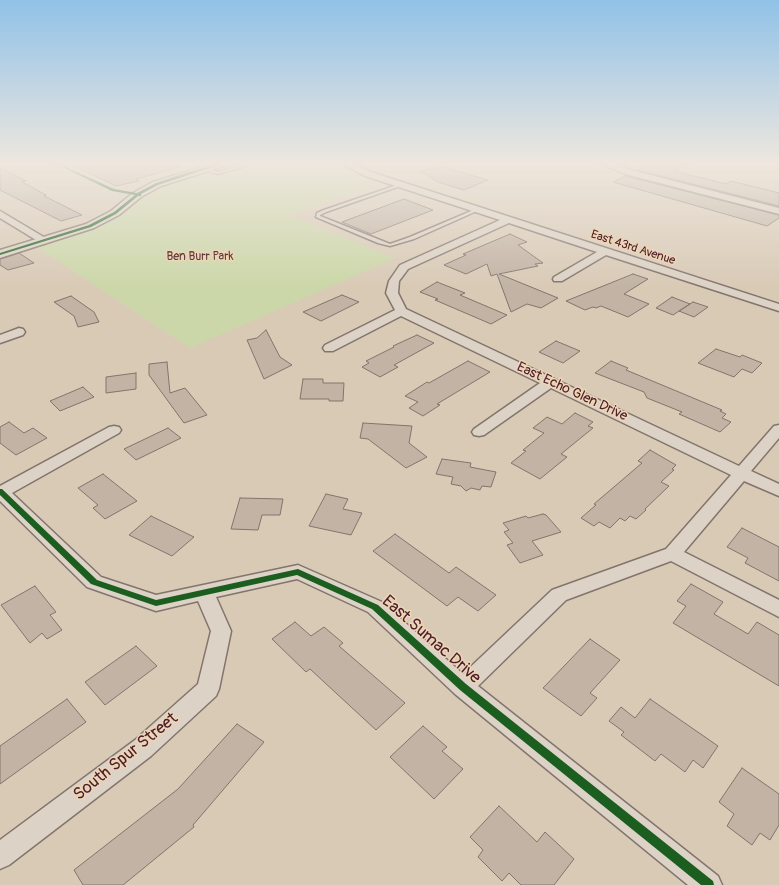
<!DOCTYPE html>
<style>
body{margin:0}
canvas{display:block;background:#d9cab6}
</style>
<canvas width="779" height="885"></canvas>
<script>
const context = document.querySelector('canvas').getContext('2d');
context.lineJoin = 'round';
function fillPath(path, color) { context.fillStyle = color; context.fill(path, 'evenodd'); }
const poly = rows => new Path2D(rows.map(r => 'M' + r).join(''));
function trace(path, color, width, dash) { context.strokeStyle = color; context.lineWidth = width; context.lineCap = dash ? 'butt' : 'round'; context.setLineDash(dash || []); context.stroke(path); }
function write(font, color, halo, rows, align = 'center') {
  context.font = font + ' Pangolin,sans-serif'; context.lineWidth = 3; context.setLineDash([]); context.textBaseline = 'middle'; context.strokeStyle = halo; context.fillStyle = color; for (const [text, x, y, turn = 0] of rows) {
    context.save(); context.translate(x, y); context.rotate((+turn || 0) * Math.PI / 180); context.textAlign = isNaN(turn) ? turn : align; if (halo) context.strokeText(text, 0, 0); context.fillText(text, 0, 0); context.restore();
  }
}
const green = poly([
 [233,163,336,163,358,173,382,182,288,215,395,258,190,348,37,247,79,235,99,227,114,220,131,209,139,201,140,198,147,193,200,172]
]);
const building = poly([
 [68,163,180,163,180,167,136,179,139,181,116,186,68,163],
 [652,163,690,163,674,171,726,184,731,181,779,193,779,206,637,170,652,163],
 [443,167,488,180,464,190,438,182,420,171,443,167],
 [0,168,26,181,22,182,46,195,44,196,82,215,61,221,0,190,0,168],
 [625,176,779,215,779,218,767,226,613,182,625,176],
 [404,199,433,210,371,234,342,222,404,199],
 [510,234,527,242,518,245,543,263,535,264,538,266,499,274,558,298,541,308,527,304,511,312,497,274,491,276,487,264,466,274,444,265,466,255,463,254,510,234],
 [19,253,34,263,8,270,0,265,0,259,19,253],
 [633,274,648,279,624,294,649,304,628,317,601,306,596,308,593,307,585,310,566,301,633,274],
 [437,282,465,293,460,295,507,315,491,324,435,300,438,299,420,292,437,282],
 [342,295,359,302,321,321,303,312,342,295],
 [71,296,94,312,99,322,78,327,74,316,54,302,71,296],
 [672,297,690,304,673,315,656,308,672,297],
 [693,302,708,307,694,317,679,311,693,302],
 [266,330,280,357,292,365,264,379,247,340,257,338,266,330],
 [417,335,434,343,394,365,398,367,380,377,362,367,369,363,366,361,394,347,393,346,417,335],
 [556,341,580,351,563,363,539,352,556,341],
 [716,349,740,357,742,355,762,363,752,373,742,369,734,377,698,363,716,349],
 [468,361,490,372,437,404,440,405,423,416,409,408,418,402,405,396,427,382,429,383,468,361],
 [611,361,628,368,626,370,722,410,720,411,726,414,722,418,731,422,720,432,679,414,682,412,647,398,644,392,595,373,611,361],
 [167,362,170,393,185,388,207,415,184,423,149,375,149,364,167,362],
 [136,373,136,389,106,393,106,377,136,373],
 [303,379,323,379,323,383,344,383,343,401,329,401,329,399,300,399,303,379],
 [83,387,94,397,60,411,50,401,83,387],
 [575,413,593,422,588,426,593,428,561,454,567,457,540,479,511,463,526,451,523,450,544,433,533,428,547,417,562,424,575,413],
 [9,422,24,433,33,428,47,438,16,455,0,443,0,427,9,422],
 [363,423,412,426,409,443,427,457,406,468,368,439,360,438,363,423],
 [168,428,181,438,136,460,124,449,168,428],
 [650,450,676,465,672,469,674,470,661,482,669,486,645,509,646,510,636,519,630,516,625,521,620,518,610,528,599,522,594,526,581,518,596,505,594,504,642,463,638,461,650,450],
 [442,459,471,463,470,467,496,472,491,487,482,486,480,490,471,488,466,491,461,486,451,484,453,477,436,474,442,459],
 [103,474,137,501,105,519,93,508,98,505,78,488,103,474],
 [326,494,348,499,343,509,362,513,351,535,309,526,326,494],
 [240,498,283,499,280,515,262,515,258,530,231,529,240,498],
 [543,514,546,515,561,532,532,541,543,555,520,563,507,545,513,543,504,532,509,530,503,523,526,516,528,518,543,514],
 [151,516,194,537,172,556,129,535,151,516],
 [742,528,779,547,779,581,745,563,748,558,727,547,742,528],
 [395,534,449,573,456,567,496,595,478,611,458,597,447,606,373,551,395,534],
 [691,584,723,602,714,614,748,634,757,622,779,635,779,686,673,623,686,606,677,601,691,584],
 [35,586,56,612,50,615,62,630,47,639,42,633,30,643,1,605,35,586],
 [295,622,311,636,324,627,343,643,339,646,405,703,376,730,310,669,306,672,272,639,295,622],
 [590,639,620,660,590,693,597,698,581,716,543,688,590,639],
 [136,646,157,666,105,705,85,682,136,646],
 [67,699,86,722,0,784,0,746,67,699],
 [650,699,718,746,703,768,693,760,685,772,661,754,655,761,621,735,624,732,609,721,621,707,635,718,650,699],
 [237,724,264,742,193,825,194,827,123,885,83,885,74,870,178,789,237,724],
 [423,726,447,747,442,751,463,769,434,799,390,757,423,726],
 [742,768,779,794,779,825,770,840,760,833,752,845,727,826,734,814,719,802,742,768],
 [499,806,537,842,545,832,574,859,554,885,521,885,509,873,502,881,478,857,483,850,470,837,499,806]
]);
const service = poly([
 [243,163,247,163,246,166,218,174,201,169,203,168,218,172,243,164,243,163],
 [400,184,403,185,326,212,320,215,320,216,390,244,410,237,476,209,479,210,414,239,390,246,378,243,316,217,317,213,324,210,400,184]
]);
const minor = poly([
 [51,163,61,163,57,165,51,163],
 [340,163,350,163,371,172,779,304,779,311,606,255,562,281,554,281,553,279,554,277,597,252,509,223,408,269,399,281,398,293,406,309,739,466,774,426,779,425,779,438,751,471,779,484,779,496,744,481,684,552,779,600,779,617,671,561,566,600,478,686,718,876,722,885,688,885,455,694,368,612,297,579,216,597,231,631,219,689,216,696,151,756,9,865,0,869,0,840,135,740,198,684,211,631,198,601,156,611,87,587,0,501,0,486,109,427,114,426,119,427,121,430,119,433,12,493,101,577,156,595,298,565,382,602,463,674,552,590,666,549,731,475,551,388,484,435,479,436,474,435,472,432,474,429,540,383,401,316,333,351,325,351,323,348,325,345,395,310,386,293,389,281,400,265,500,220,365,176,340,163],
 [600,163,611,163,631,170,779,208,779,214,625,174,600,163],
 [0,211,47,239,49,241,44,244,41,243,0,218,0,211],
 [19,328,23,329,25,332,23,335,0,343,0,335,19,328]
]);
const tertiary = poly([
 [214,163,229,163,227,165,161,186,141,197,119,215,94,228,0,258,0,250,86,224,111,211,133,193,153,182,214,163]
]);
const cycleway = poly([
 [54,163,57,163,114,189,137,193,156,183,188,172,221,163,226,163,158,185,141,194,141,196,138,196,116,214,91,227,0,255,0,253,89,225,114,212,135,195,112,191,54,163],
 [0,489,2,489,97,580,156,600,298,569,378,605,466,684,713,881,714,885,701,885,460,690,372,609,297,575,156,606,91,584,0,495,0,489]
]);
const farStreetnames = [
 ["East 43rd Avenue",633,248,18]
];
const farParknames = [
 ["Ben Burr Park",200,257]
];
const streetNames = [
 ["East Echo Glen Drive",572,392,25]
];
const nearStreetnames = [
 ["East Sumac Drive",431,640,41],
 ["South Spur Street",126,757,-39]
];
fillPath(green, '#cbd7a8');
fillPath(building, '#c2b3a4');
trace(building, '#83746d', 1);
trace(service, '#83746d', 3);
trace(minor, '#83746d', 3);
trace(tertiary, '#83746d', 3);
fillPath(service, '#dcd2c5');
fillPath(minor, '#dcd2c5');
fillPath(tertiary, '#dcd2c5');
fillPath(cycleway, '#1b5e20');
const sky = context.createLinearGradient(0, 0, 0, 287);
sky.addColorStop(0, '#90c2e8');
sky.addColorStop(0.57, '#eee7de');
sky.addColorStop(1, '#eee7de00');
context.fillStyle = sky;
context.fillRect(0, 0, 779, 287);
write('12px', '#4a1f2b', '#eed5b6', farStreetnames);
write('12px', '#5c3c3c', '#eed5b6', farParknames);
write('14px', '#4a1f2b', '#eed5b6', streetNames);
write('17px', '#4a1f2b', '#eed5b6', nearStreetnames);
</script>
